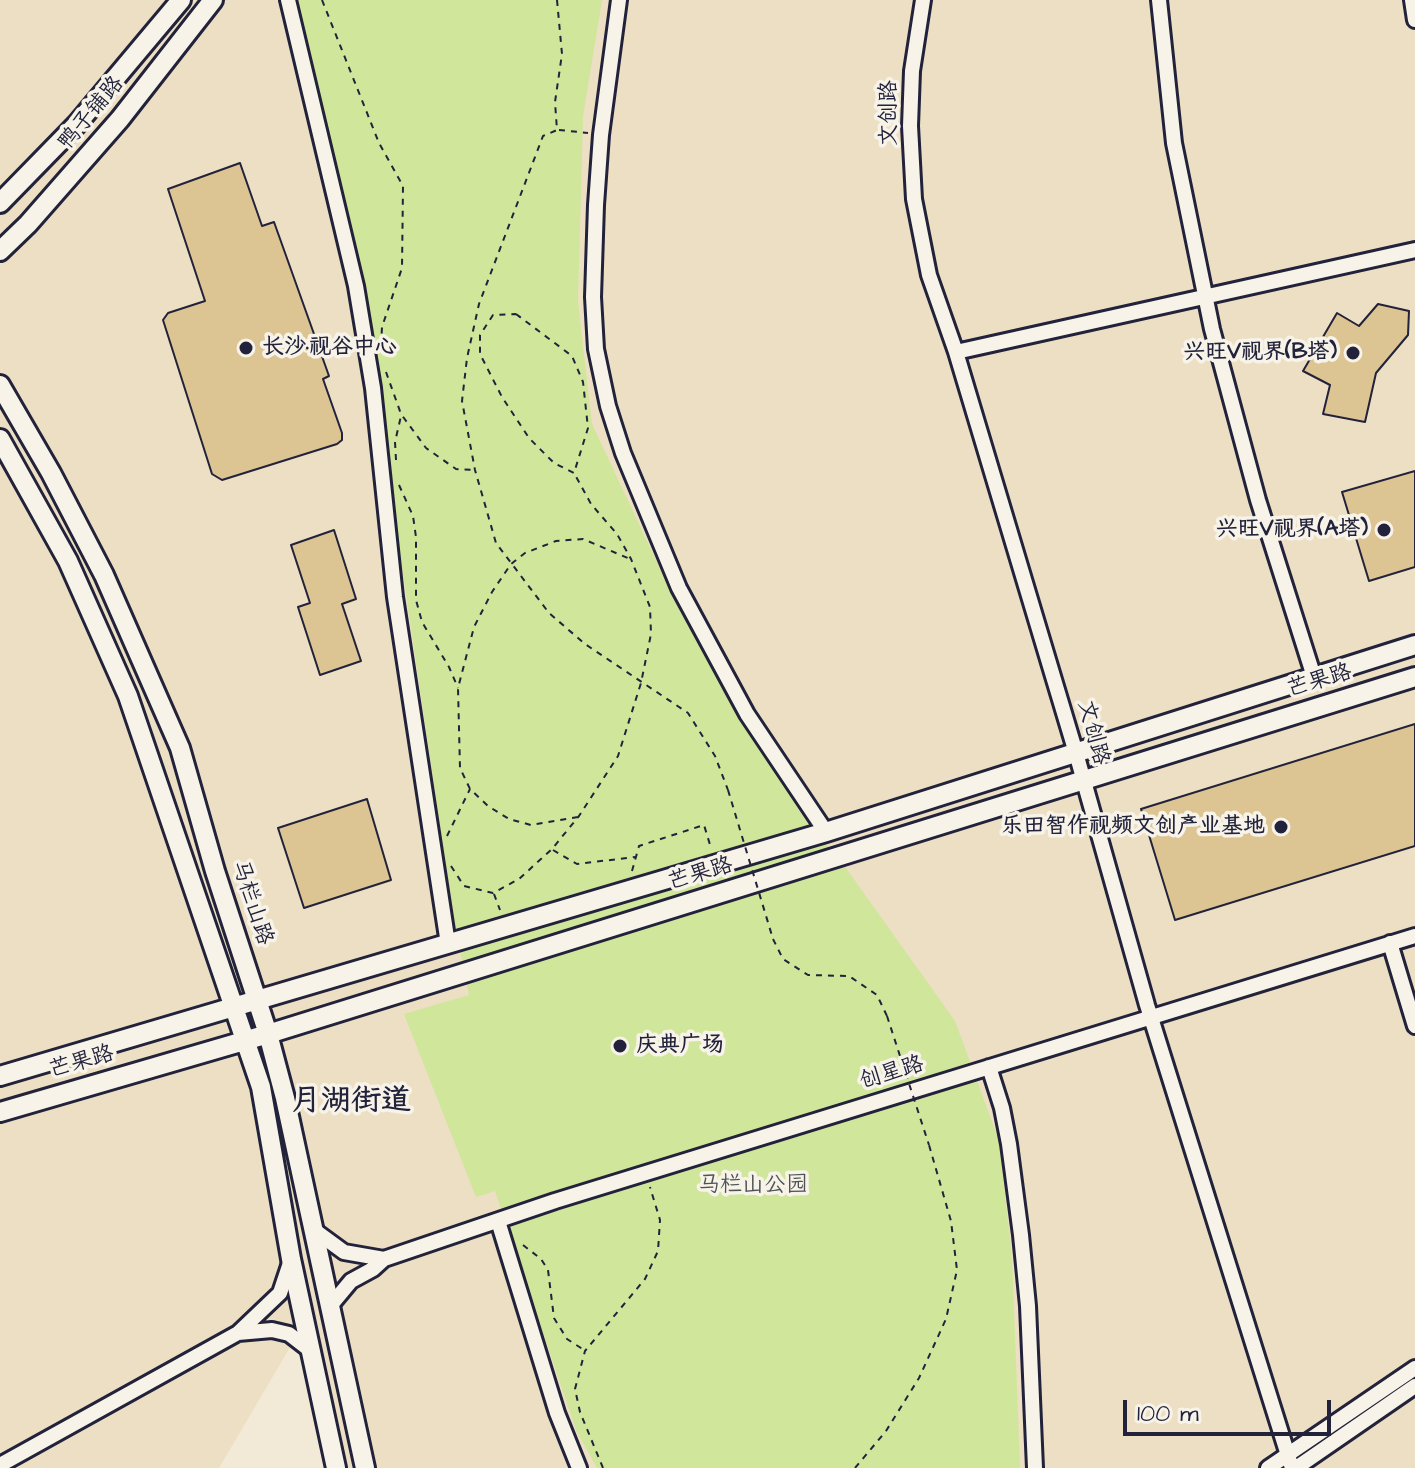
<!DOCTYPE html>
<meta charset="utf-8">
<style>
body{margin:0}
#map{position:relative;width:1415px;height:1468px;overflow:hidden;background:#f2ead7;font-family:"Architects Daughter",sans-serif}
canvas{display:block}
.scale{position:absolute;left:1123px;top:1400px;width:208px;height:36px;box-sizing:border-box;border:4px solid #22223b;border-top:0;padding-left:10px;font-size:24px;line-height:28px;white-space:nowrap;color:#22223b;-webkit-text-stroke:6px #f7f3e8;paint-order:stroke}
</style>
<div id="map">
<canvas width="1415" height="1468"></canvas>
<div class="scale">100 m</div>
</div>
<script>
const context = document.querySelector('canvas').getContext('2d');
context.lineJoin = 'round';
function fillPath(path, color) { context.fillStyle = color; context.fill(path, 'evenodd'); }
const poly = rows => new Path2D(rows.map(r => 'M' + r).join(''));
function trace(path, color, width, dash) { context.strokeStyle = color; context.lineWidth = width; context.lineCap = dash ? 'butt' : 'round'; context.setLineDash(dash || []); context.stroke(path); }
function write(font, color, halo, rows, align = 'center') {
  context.font = font + ' "Architects Daughter","LXGW WenKai TC",sans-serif'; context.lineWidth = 7; context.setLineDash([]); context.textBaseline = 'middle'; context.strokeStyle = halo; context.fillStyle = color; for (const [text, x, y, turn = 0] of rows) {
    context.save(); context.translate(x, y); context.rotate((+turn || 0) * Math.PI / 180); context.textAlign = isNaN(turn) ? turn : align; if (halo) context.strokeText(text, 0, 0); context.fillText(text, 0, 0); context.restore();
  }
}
const built = poly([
 [0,0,1415,0,1415,1468,342,1468,309,1315,219,1468,0,1468]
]);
const green = poly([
 [294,0,602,0,583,116,578,302,592,424,675,601,801,813,848,871,955,1021,999,1141,1012,1257,1020,1468,597,1468,576,1430,495,1191,476,1197,404,1014,469,995,454,921,368,335]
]);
const building = poly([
 [240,163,262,226,274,222,329,376,323,379,342,433,342,440,337,444,222,480,212,474,163,320,168,313,205,301,168,189,240,163],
 [1378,304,1409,311,1408,335,1376,373,1365,422,1323,414,1330,385,1303,371,1337,313,1359,326,1378,304],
 [1415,471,1415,567,1369,581,1342,492,1415,471],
 [334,530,356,599,342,604,361,661,320,675,298,607,310,603,291,545,334,530],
 [1415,724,1415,846,1175,920,1141,809,1415,724],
 [367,799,391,880,304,908,278,828,367,799]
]);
const path = poly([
 [322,0,379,143,403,186,402,268,382,327,381,346],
 [557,0,562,54,555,102,557,130,543,136,479,304,467,358,462,401,475,470,496,543,549,613,585,644,688,713,715,756,728,790],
 [559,130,588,133],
 [516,314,572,356,583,382,588,428,574,473,554,463,529,438,502,397,480,354,480,335,493,315,516,314],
 [386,372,401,414,426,448,456,469,474,470],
 [396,460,395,442,401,416],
 [399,485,413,516,416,537,416,600,422,622,449,667,458,688],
 [578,817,531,825,509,819,488,806,470,789,460,768,458,688,474,627,492,592,511,564,525,553,556,541,583,539,630,559],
 [447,836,470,789],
 [553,850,577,864,635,857],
 [451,866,464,886,493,893,519,879,552,849,579,816,618,756,641,683,651,634,650,607,631,559,617,534,591,504,574,473],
 [632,871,639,846,704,825,711,848],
 [494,894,500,910],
 [773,939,783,959,808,975,849,976,877,995,887,1016],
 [523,1245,541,1259,548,1270,554,1318,567,1339,584,1350],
 [603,1468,580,1412,575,1389,585,1351,645,1279,658,1251,660,1220,650,1187],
 [855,1468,886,1431,919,1378,946,1319,957,1270,951,1221,929,1145]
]);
const minor = poly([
 [288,0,356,286,373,388,395,597,448,944],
 [619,0,601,135,596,205,593,297,596,349,608,406,623,453,679,588,747,714,826,832],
 [923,0,912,71,910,126,914,199,929,275,956,352,1076,753,1147,1005,1292,1468],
 [1159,0,1174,143,1212,329,1258,500,1314,677],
 [1412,0,1415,20],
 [956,352,1415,250],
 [1390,943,1415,1026],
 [989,1067,1002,1108,1009,1144,1021,1235,1028,1306,1035,1468],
 [498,1221,557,1413,579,1468],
 [314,1230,344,1252,384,1259,555,1201,1415,936],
 [331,1305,351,1281,373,1269,384,1259],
 [238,1333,272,1330,289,1334,311,1351],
 [0,1465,238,1333,280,1293,290,1263],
 [1268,1468,1415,1368],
 [1296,1468,1415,1386]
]);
const major = poly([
 [0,203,77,124,181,0],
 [0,251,28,224,120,119,213,0],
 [0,385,51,473,104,575,180,748,215,871,268,1034,285,1098,365,1468],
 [0,439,68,561,128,696,261,1087,291,1259,336,1468],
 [0,1076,826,832,1415,645],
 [0,1112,268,1034,1415,677]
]);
const pathBridge = poly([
 [728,790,773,939],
 [887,1016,929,1145]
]);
const markers = [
 [246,348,8,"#22223b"],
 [1353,353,8,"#22223b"],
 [1384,530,8,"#22223b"],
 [1281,827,8,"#22223b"],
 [620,1046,8,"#22223b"]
];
const streetNames = [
 ["文创路",890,113,-90],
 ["鸭子铺路",92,114,-50],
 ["芒果路",1320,682,-17],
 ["文创路",1092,733,75],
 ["芒果路",701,875,-17],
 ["马栏山路",251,903,72],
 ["芒果路",82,1063,-16],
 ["创星路",892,1074,-17]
];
const poiNames = [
 ["长沙·视谷中心",262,348,"left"],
 ["兴旺V视界(B塔)",1337,353],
 ["兴旺V视界(A塔)",1368,530],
 ["乐田智作视频文创产业基地",1265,827],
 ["庆典广场",636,1046,"left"]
];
const parkNames = [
 ["马栏山公园",753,1186]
];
const districtNames = [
 ["月湖街道",351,1103]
];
fillPath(built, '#ecdfc3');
fillPath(green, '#cfe69b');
fillPath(building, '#ddc493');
trace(building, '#22223b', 2);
trace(minor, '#22223b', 20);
trace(major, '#22223b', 24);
trace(path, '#22223b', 2, [6, 6]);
trace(minor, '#f7f3e8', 14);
trace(major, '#f7f3e8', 18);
trace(pathBridge, '#22223b', 2, [6, 6]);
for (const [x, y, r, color] of markers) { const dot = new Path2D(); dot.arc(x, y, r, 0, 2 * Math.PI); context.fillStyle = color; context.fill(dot); trace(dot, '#f7f3e8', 3); }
write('22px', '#22223b', '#f7f3e8', streetNames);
write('bold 22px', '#22223b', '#f7f3e8', poiNames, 'right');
write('22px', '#4d5353', '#f7f3e8', parkNames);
write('bold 30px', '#22223b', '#f7f3e8', districtNames);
</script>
